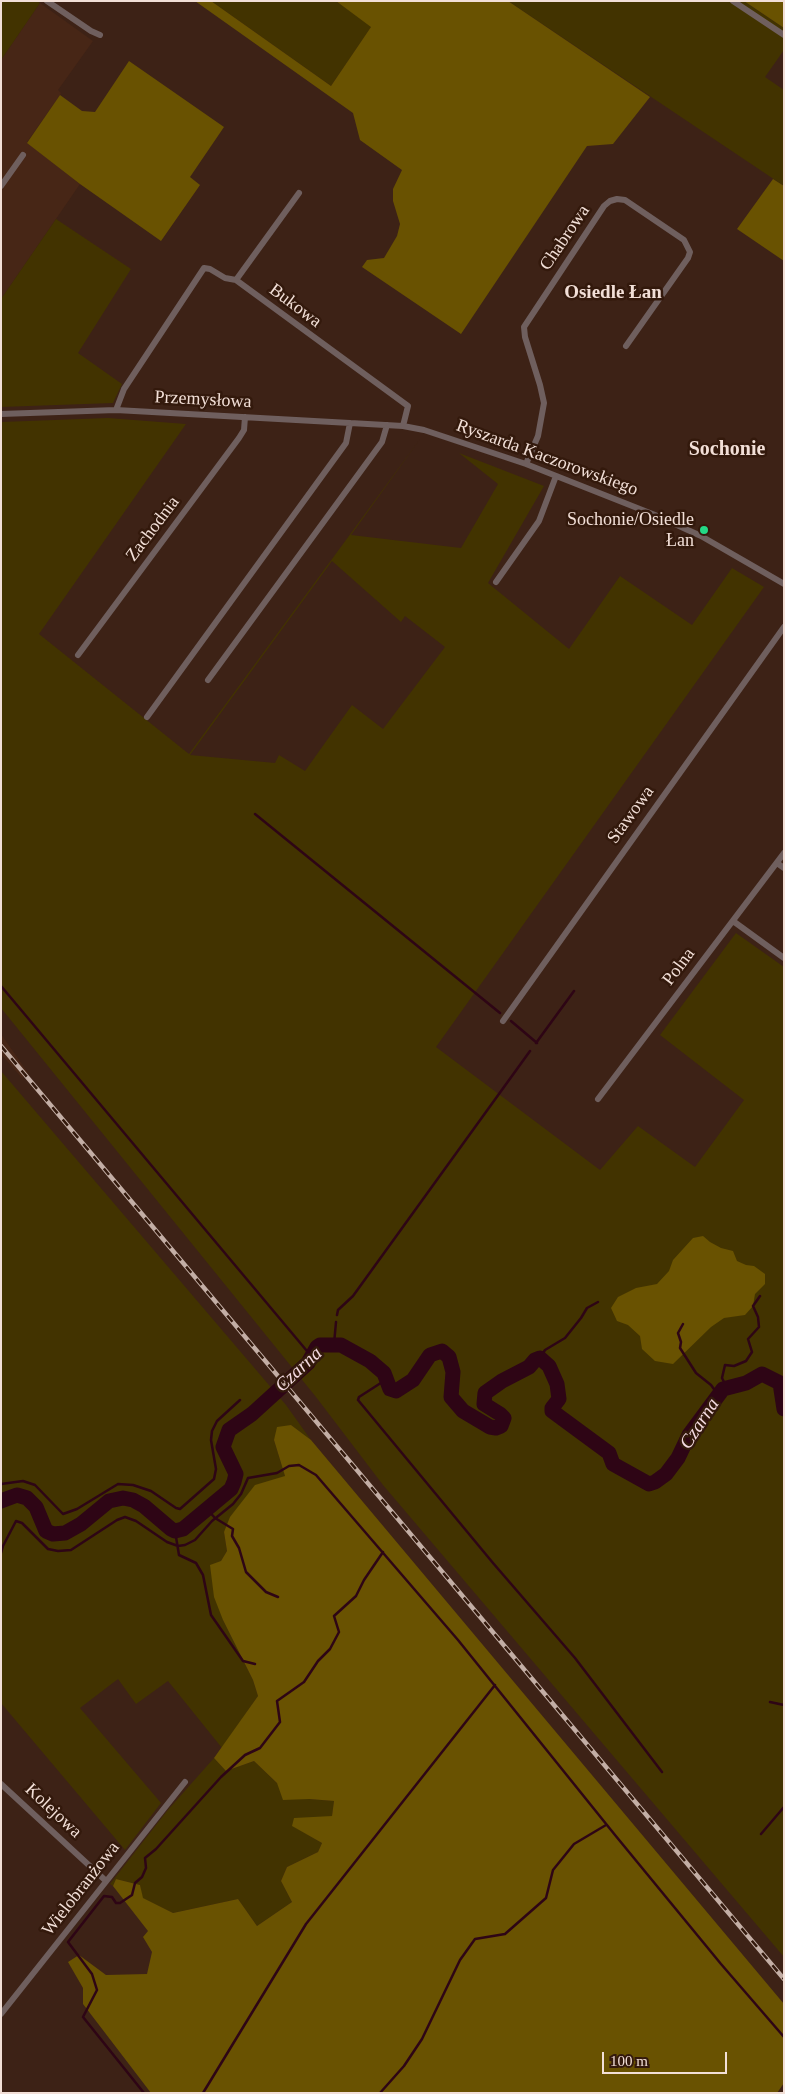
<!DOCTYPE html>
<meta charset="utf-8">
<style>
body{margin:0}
#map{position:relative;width:785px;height:2094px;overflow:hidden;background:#3d2216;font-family:Georgia,serif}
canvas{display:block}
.frame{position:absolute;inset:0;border:2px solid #f2dfd7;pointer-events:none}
.scale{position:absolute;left:602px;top:2052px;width:125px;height:22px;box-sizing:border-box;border:2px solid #f2dfd7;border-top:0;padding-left:6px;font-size:15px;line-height:18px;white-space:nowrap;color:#f2dfd7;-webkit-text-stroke:4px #33190c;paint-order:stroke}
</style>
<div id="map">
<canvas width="785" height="2094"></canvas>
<div class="frame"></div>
<div class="scale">100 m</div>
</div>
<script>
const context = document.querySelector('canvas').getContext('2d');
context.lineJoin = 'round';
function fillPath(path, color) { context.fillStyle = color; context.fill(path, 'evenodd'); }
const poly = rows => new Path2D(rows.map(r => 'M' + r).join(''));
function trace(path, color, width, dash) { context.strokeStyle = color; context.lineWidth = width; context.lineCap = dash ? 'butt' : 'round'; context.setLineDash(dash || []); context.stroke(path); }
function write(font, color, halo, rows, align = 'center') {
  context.font = font + ' Georgia,serif'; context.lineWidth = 5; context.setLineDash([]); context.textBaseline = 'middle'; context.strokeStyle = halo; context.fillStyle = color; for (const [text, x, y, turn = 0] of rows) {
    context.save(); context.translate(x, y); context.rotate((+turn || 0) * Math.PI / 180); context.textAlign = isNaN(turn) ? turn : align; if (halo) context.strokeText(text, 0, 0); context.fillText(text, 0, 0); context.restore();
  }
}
const built = poly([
 [40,3,93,41,58,90,61,93,60,95,27,142,80,184,1,299,1,60],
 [1,1034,28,1073,22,1078,1,1054]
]);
const green = poly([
 [1,1,37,1,40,3,1,60],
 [211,1,336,1,372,26,331,86],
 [508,1,744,1,784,28,784,50,765,77,784,90,784,186],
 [56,219,131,269,78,353,122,384,113,403,1,407,1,299],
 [108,418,186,424,39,634,189,754,420,439,351,535,461,548,498,484,459,453,544,486,488,583,569,649,620,576,692,625,732,568,764,587,436,1047,600,1170,638,1126,695,1167,744,1100,660,1035,736,933,784,967,784,1957,383,1485,316,1397,1,1008,1,422],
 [332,561,401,622,405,616,445,647,383,729,352,705,305,771,279,755,275,763,190,755],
 [1,1071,286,1405,311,1440,291,1425,274,1440,285,1476,224,1532,227,1551,221,1561,223,1620,253,1680,258,1696,222,1748,168,1681,136,1704,118,1679,80,1708,161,1803,125,1850,1,1703],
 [214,1758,226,1771,254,1761,277,1783,309,1799,334,1801,332,1816,293,1826,322,1843,318,1852,287,1867,281,1881,292,1902,257,1926,238,1899,173,1913,142,1898,140,1885,116,1879,113,1886,110,1884,167,1811]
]);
const forest = poly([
 [195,1,211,1,331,86,371,27,336,1,508,1,650,97,613,144,587,146,461,334,362,267,367,260,384,258,397,236,400,224,393,201,393,189,402,170,360,140,353,113],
 [744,1,784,1,784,28],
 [129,61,224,127,190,177,200,185,161,241,80,184,27,143,60,95,82,111,95,112],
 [773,179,784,186,784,261,737,229],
 [703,1236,710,1242,721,1248,733,1251,737,1261,746,1265,754,1266,765,1274,765,1284,755,1294,753,1306,745,1315,724,1318,711,1327,673,1364,655,1361,642,1349,640,1336,628,1325,617,1321,611,1308,618,1297,636,1288,657,1284,669,1271,673,1260,693,1238],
 [291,1425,311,1440,784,2004,784,2083,777,2093,151,2093,83,2004,83,1988,68,1962,79,1955,106,1975,147,1974,152,1952,143,1937,148,1931,113,1886,116,1879,140,1885,143,1898,173,1913,238,1899,257,1926,292,1902,281,1881,287,1867,318,1852,322,1843,292,1826,294,1818,332,1816,334,1801,309,1799,283,1800,277,1783,254,1761,226,1771,214,1758,258,1696,253,1680,223,1620,214,1597,210,1565,221,1561,227,1551,224,1532,230,1517,255,1485,285,1476,274,1440,277,1427]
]);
const stream = poly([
 [255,814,500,1013],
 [1,986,312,1357],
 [511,1021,537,1043],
 [536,1043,574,991],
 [337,1315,338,1310,353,1296,530,1051],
 [683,1324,678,1333,681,1342,680,1348,696,1373,711,1385,719,1396],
 [334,1344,336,1322],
 [540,1358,545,1350,565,1338,581,1318,587,1308,598,1302],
 [387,1379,359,1397,358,1400,493,1563,575,1658,662,1772],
 [727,1388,722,1378,725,1365,734,1366,746,1361,752,1352,748,1339,759,1327,758,1317,753,1306,760,1296],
 [1,1484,23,1481,35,1485,63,1514,77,1509,118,1484,133,1485,151,1491,176,1508,180,1509,214,1479,216,1469,211,1440,212,1431,217,1421,240,1400],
 [206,1508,215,1518,233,1529,232,1536,239,1548,246,1572,266,1592,278,1597],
 [175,1531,179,1555,196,1563,203,1575,211,1615,243,1661,255,1664],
 [1,1553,3,1546,16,1521,22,1523,48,1549,58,1551,71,1550,117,1520,125,1517,136,1521,167,1542,178,1546,185,1545,195,1540,212,1521,233,1504,241,1494,248,1478,277,1473,289,1466,299,1465,316,1475,458,1640,615,1835,721,1964,784,2037],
 [770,1702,784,1705],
 [761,1834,784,1807],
 [144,2093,83,2017,97,1990,92,1974,68,1942,104,1896,112,1897,116,1903,120,1903,132,1895,135,1883,142,1877,146,1868,145,1858,156,1849,221,1777,245,1755,260,1748,280,1722,277,1701,304,1682,318,1661,330,1649,339,1632,334,1616,356,1596,364,1580,383,1552],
 [203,2093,306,1924,495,1685],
 [380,2093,404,2066,422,2039,460,1960,475,1939,505,1934,546,1898,553,1870,574,1844,606,1825]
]);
const river = poly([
 [1,1501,17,1495,27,1498,36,1507,46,1531,53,1534,65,1533,81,1524,109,1501,123,1498,133,1500,144,1506,171,1529,175,1531,183,1529,231,1489,234,1482,236,1474,223,1447,229,1430,252,1414,308,1363,317,1347,320,1345,341,1345,370,1361,384,1373,390,1389,396,1391,413,1380,430,1355,442,1351,449,1357,453,1372,451,1397,463,1411,490,1427,496,1428,501,1426,504,1418,500,1414,484,1404,485,1393,502,1381,529,1367,535,1360,540,1358,549,1366,557,1384,559,1399,552,1408,552,1411,609,1453,613,1464,649,1484,655,1482,666,1474,678,1458,689,1435,723,1389,746,1383,762,1374,780,1383,784,1409]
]);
const street = poly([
 [47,1,91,31,100,35],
 [733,1,784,35],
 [1,186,23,155],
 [299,193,236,280,408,406,403,426],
 [116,410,124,389,204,268,210,269,225,278,236,280],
 [1,414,116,410,350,423,403,426,424,430,526,464,655,515,701,536,784,584],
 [526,464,538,436,544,403,540,385,525,337,524,327,604,206,610,201,617,199,625,200,684,240,690,252,688,258,626,346],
 [496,582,539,521,556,476],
 [78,655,239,438,244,430,245,417],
 [208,680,382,442,387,425],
 [147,717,346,443,350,423],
 [777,863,784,868],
 [733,921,784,958],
 [503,1021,784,627],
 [598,1099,784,853],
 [1,1784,106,1881],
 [1,2014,185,1782]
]);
const rail = poly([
 [1,1046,784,1979]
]);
const markers = [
 [704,530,5,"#24d886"]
];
const streetNames = [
 ["Chabrowa",565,238,-56],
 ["Bukowa",295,306,37],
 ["Przemysłowa",203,400,3],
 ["Ryszarda Kaczorowskiego",547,458,20],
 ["Zachodnia",153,529,-53],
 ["Stawowa",631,815,-54],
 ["Polna",679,967,-53],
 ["Kolejowa",53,1811,43],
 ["Wielobranżowa",81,1889,-52]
];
const poiNames = [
 ["Sochonie/Osiedle",694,520],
 ["Łan",694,541]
];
const neighbourhoodNames = [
 ["Osiedle Łan",613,293]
];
const waterNames = [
 ["Czarna",299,1370,-43],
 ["Czarna",700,1424,-57]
];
const quarterNames = [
 ["Sochonie",727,450]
];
fillPath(built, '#472616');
fillPath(green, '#423300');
fillPath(forest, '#695201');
trace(stream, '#2e0515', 2.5);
trace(river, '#2e0515', 15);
trace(street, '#6f5f5e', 6);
trace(rail, '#c3aea5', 4.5);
trace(rail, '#33190c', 2.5, [8]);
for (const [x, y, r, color] of markers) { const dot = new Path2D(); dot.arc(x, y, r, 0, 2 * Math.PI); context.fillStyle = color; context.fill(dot); trace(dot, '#33190c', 2); }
write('18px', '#f2dfd7', '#33190c', streetNames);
write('18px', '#f2dfd7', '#33190c', poiNames, 'right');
write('bold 19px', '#f2dfd7', '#33190c', neighbourhoodNames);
write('italic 19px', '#f4dbe1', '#33190c', waterNames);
write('bold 20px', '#f2dfd7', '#33190c', quarterNames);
</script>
